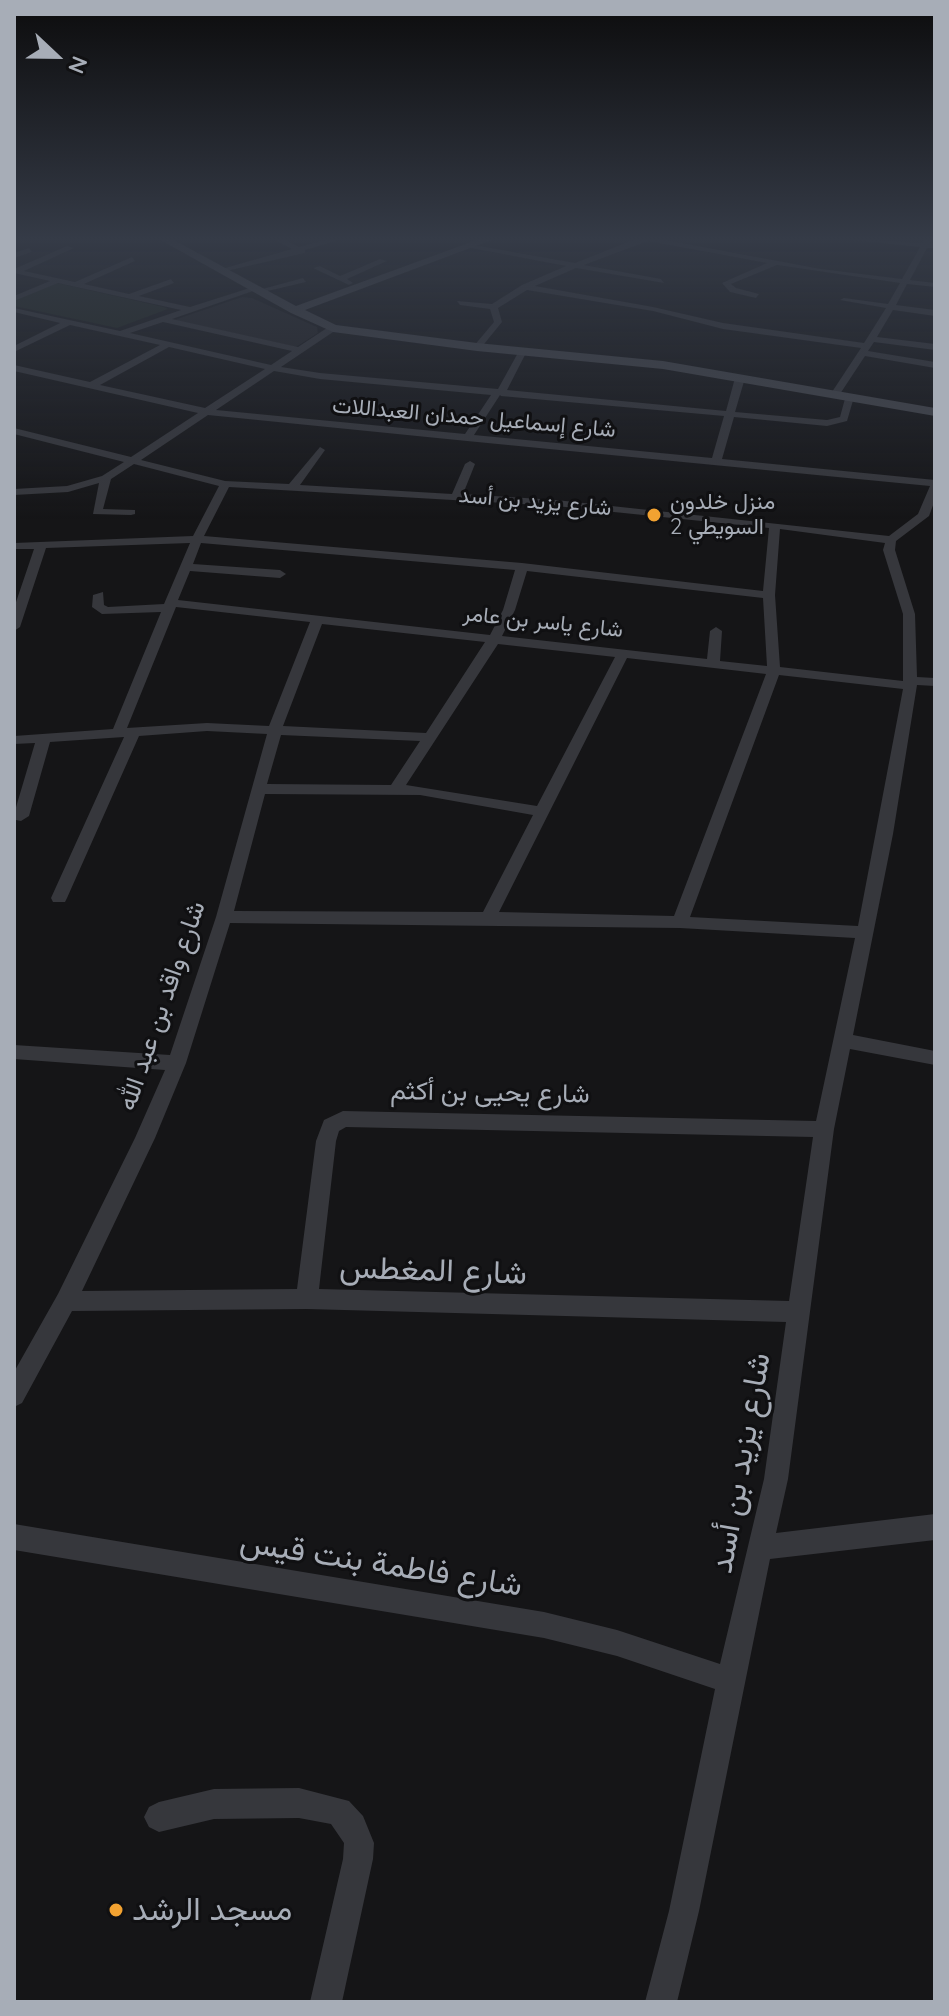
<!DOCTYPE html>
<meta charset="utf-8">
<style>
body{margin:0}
#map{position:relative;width:949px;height:2016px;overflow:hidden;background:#151517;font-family:Quicksand,sans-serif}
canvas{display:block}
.frame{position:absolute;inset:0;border:16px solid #a7adb7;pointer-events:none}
.north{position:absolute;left:16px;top:16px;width:80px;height:80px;-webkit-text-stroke:6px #101012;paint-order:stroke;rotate:112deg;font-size:22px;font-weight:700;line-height:32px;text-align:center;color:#a7adb7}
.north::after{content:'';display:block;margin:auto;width:28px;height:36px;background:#a7adb7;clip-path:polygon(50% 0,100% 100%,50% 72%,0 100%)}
</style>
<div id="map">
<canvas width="949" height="2016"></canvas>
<div class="frame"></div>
<div class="north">N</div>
</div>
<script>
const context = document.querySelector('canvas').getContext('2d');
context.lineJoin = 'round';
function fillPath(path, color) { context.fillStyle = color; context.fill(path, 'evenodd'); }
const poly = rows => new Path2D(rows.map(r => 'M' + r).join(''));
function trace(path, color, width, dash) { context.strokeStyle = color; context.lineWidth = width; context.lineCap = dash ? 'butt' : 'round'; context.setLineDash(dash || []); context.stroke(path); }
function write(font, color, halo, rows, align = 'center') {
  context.font = font + ' Quicksand,Vazirmatn,sans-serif'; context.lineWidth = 6; context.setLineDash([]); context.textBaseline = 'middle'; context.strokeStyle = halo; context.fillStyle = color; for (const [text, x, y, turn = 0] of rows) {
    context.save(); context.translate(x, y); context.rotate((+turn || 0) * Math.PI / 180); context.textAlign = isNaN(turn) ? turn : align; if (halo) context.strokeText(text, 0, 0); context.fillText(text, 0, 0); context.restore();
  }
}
const built = poly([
 [242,297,252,298,317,327,318,333,296,347,174,320]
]);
const green = poly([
 [53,282,164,307,168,309,117,328,14,306,14,299]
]);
const street = poly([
 [271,238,281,238,299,247,333,238,345,238,305,250,305,253,222,272,218,270,292,249,271,238],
 [638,238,654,238,821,269,902,279,920,247,834,238,923,243,925,238,933,238,930,243,935,244,935,248,927,248,910,280,935,283,935,287,907,284,896,305,935,310,935,316,893,310,877,337,935,344,935,350,874,342,868,351,935,362,935,368,865,356,838,397,835,398,830,395,861,348,723,329,653,311,527,290,498,308,502,322,480,349,473,347,494,322,490,309,460,305,457,301,492,304,522,285,566,266,471,248,468,244,575,263,638,238],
 [648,241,767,263,722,283,730,292,756,298,759,294,736,288,731,284,777,265,900,283,888,304,844,298,840,300,886,308,864,343,723,323,653,307,535,286,576,268,664,283,661,279,584,265,648,241],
 [67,246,74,248,24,271,75,282,132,257,135,261,84,284,129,294,171,279,174,283,139,296,190,307,256,286,256,290,172,319,298,347,330,326,336,326,336,330,281,367,320,373,498,389,519,351,523,348,527,351,507,390,726,411,735,378,740,375,745,378,735,412,827,420,840,417,846,395,854,397,847,421,827,426,734,417,722,459,935,480,935,500,929,516,896,541,895,550,915,614,917,677,935,678,935,686,917,685,893,834,853,1035,935,1051,935,1065,850,1049,834,1129,788,1479,776,1533,935,1514,935,1540,770,1559,699,1911,677,2002,645,2002,669,1911,715,1689,617,1656,544,1638,14,1550,14,1524,544,1612,617,1630,720,1664,764,1479,786,1322,307,1309,72,1311,22,1403,14,1407,14,1372,58,1294,135,1138,165,1070,14,1059,14,1045,170,1055,216,917,267,734,207,731,139,736,67,898,65,902,53,902,51,898,124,737,50,742,29,816,21,821,16,820,14,814,35,743,14,744,14,736,113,729,161,612,102,614,92,607,93,595,103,592,104,605,108,607,164,604,190,543,46,548,20,627,14,631,14,608,34,549,14,549,14,543,193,536,219,486,134,464,111,479,103,509,135,510,135,514,131,515,93,514,99,483,68,492,14,495,14,489,67,486,102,476,124,462,14,434,14,428,131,457,198,413,14,371,14,365,90,382,160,345,70,325,14,352,14,346,60,323,14,312,14,308,120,331,181,310,58,283,14,301,14,296,50,281,14,273,14,269,67,246],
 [163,322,292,351,271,365,130,333,163,322],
 [169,347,265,369,205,408,100,385,169,347],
 [274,371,320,379,491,395,465,434,216,410,274,371],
 [500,395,501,396,724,416,712,458,474,435,500,395],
 [208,415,467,441,930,486,918,514,889,536,556,500,463,494,475,464,470,461,465,464,452,494,300,485,325,450,320,447,289,484,225,481,141,460,208,415],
 [229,487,556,506,769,528,763,591,522,563,204,536,229,487],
 [780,529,885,543,883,550,903,614,903,681,780,667,775,595,780,529],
 [201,543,515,570,503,610,490,635,178,600,190,571,280,578,286,574,280,570,193,564,201,543],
 [527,571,763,598,767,666,720,661,722,631,716,627,710,631,707,659,502,636,515,610,527,571],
 [176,607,310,622,269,726,207,723,127,728,176,607],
 [322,624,485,642,426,733,283,726,322,624],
 [498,644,615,657,537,806,406,785,498,644],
 [627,658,766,674,674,916,499,912,627,658],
 [779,675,903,689,858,926,690,917,779,675],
 [281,735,420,741,391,785,267,784,281,735],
 [265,794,420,795,533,815,483,912,234,911,265,794],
 [230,923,680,928,855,938,816,1121,343,1111,324,1120,316,1141,297,1289,82,1291,155,1138,186,1063,230,923],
 [346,1127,813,1137,789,1301,319,1289,336,1141,339,1131,346,1127],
 [29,248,32,252,14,258,14,253,29,248],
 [380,259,387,261,347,279,353,283,349,285,313,268,320,266,340,276,380,259],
 [303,278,306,282,259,293,255,291,303,278],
 [299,1788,349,1801,363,1816,374,1843,373,1859,342,2002,310,2002,343,1859,344,1843,331,1824,299,1818,214,1819,159,1832,149,1827,144,1817,149,1807,159,1802,214,1789,299,1788]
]);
const secondary = poly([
 [157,238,170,238,296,306,482,238,497,238,305,310,336,325,477,343,663,361,935,408,935,416,663,369,477,351,333,332,291,313,157,238]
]);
const markers = [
 [654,515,8,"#f2a231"],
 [116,1910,8,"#f2a231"]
];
const farStreetnames = [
 ["شارع إسماعيل حمدان العبداللات",474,418,5],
 ["شارع يزيد بن أسد",535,502,5],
 ["شارع ياسر بن عامر",543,622,6]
];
const farPoinames = [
 ["منزل خلدون",670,502],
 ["السويطي 2",670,527]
];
const streetNames = [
 ["شارع واقد بن عبد الله",162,1006,-71],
 ["شارع يحيى بن أكثم",490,1093,1]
];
const nearStreetnames = [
 ["شارع المغطس",433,1271,2],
 ["شارع يزيد بن أسد",741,1463,-80],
 ["شارع فاطمة بنت قيس",381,1564,9]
];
const nearPoinames = [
 ["مسجد الرشد",132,1910]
];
fillPath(built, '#212124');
fillPath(green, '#1d251d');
fillPath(street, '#36373c');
fillPath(secondary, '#44464c');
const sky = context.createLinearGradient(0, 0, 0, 520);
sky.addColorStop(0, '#0c0c0d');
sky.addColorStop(0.46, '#353b47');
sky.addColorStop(1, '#353b4700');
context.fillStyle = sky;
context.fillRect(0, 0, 949, 520);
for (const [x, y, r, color] of markers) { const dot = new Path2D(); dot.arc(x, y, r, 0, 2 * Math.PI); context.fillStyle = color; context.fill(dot); trace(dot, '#101012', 3); }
write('22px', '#a7adb7', '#101012', farStreetnames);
write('22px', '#a7adb7', '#101012', farPoinames, 'left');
write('26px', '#a7adb7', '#101012', streetNames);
write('32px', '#a7adb7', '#101012', nearStreetnames);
write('32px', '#a7adb7', '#101012', nearPoinames, 'left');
</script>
